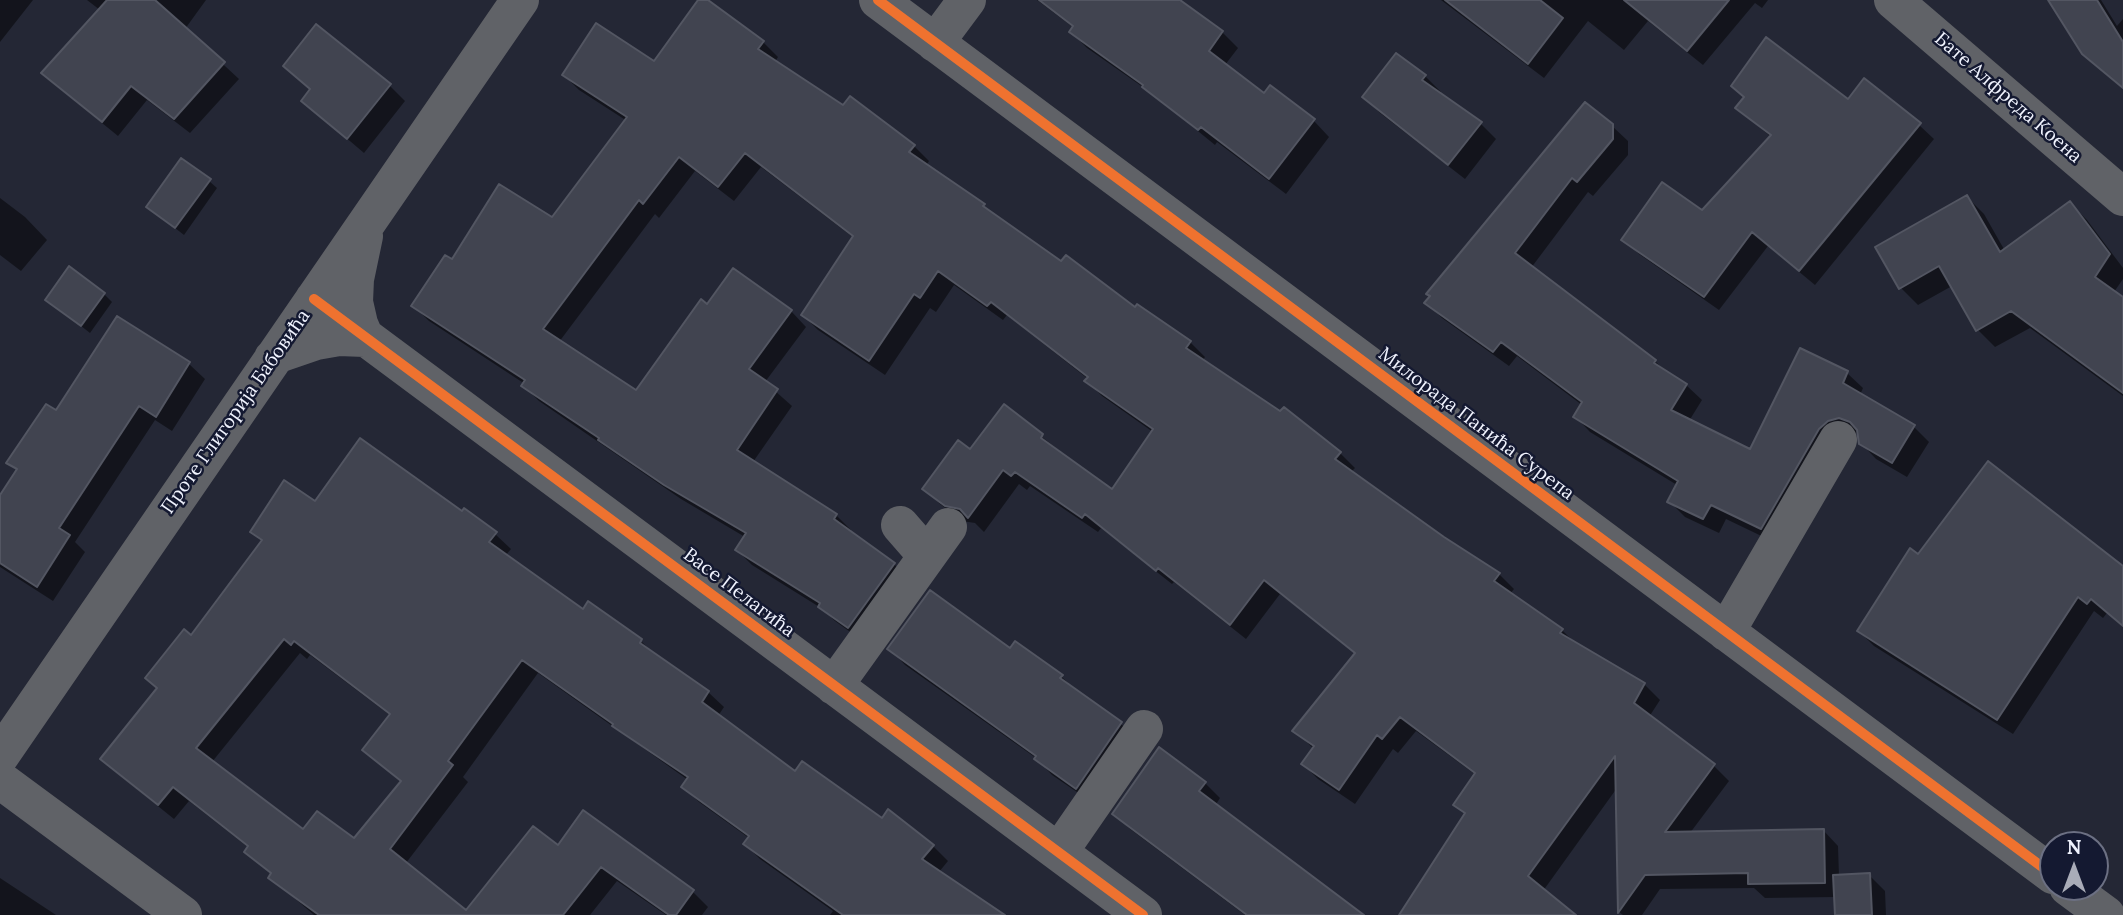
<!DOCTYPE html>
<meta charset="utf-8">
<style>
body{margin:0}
#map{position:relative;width:2123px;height:915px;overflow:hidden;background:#242735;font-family:Lora,serif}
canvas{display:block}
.north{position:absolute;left:2039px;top:831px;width:70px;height:70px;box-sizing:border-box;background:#141931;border:2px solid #6c7083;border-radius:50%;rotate:0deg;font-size:19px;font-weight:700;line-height:28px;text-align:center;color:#f0f3fe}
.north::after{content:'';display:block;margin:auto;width:24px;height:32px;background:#a9acb8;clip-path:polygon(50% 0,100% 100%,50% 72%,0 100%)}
</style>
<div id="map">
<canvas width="2123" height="915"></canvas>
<div class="north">N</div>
</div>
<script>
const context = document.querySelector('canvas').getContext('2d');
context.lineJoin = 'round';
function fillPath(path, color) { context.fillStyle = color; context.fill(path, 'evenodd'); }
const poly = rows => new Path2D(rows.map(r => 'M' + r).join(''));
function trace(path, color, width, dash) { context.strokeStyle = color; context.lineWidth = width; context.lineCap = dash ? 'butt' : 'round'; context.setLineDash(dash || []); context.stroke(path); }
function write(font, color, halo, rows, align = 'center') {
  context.font = font + ' Lora,serif'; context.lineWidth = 5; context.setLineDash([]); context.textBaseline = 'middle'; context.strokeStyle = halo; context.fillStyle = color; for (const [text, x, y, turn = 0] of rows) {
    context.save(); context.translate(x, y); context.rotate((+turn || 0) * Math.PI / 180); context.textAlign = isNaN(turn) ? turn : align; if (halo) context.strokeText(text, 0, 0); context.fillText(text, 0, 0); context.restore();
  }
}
const shadow = poly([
 [0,0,33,0,0,42],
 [87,0,206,0,185,29,239,79,190,133,147,100,118,136,59,88,43,73,100,10],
 [701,0,705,0,763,42,778,57,775,62,843,108,914,146,929,161,926,166,983,205,995,217,1061,264,1190,342,1205,357,1202,361,1340,453,1355,468,1351,472,1443,539,1499,574,1514,589,1510,594,1562,630,1575,643,1644,684,1660,700,1649,717,1714,766,1729,781,1690,833,1823,830,1838,846,1839,876,1869,875,1885,891,1886,915,1837,915,1836,897,1765,898,1754,888,1660,889,1642,915,1623,915,1619,912,1617,788,1543,891,1573,915,1401,915,1465,814,1456,805,1476,775,1416,731,1398,753,1393,749,1355,804,1318,779,1303,764,1314,749,1295,731,1356,654,1280,594,1246,639,1174,582,1172,584,1101,528,1098,532,1030,486,1027,490,1019,484,984,532,975,523,962,521,940,504,925,489,970,452,1004,407,1112,492,1153,432,1102,396,1087,381,1088,379,1007,315,1003,320,954,285,936,312,930,308,885,375,818,330,803,315,854,238,761,167,734,201,695,171,659,218,655,214,559,342,636,392,708,307,734,270,791,311,806,327,765,382,792,406,753,462,836,515,851,530,850,532,894,564,909,579,864,642,835,621,821,608,752,565,737,550,745,537,681,499,539,401,524,386,525,384,429,321,414,306,452,262,552,219,627,121,579,90,564,75,654,64],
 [1037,0,1177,0,1222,32,1238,48,1225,65,1265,95,1314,121,1329,137,1286,194,1217,142,1215,145,1150,92,1087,48,1071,32,1074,28],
 [1441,0,1768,0,1762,8,1755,3,1703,65,1648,21,1624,50,1588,21,1544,78],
 [2050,0,2101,0,2117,26,2123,19,2123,88,2079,49],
 [1425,76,1441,92,1439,94,1480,123,1496,139,1465,179,1380,113,1364,97],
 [390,86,405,101,364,153,303,101],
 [1733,86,1848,101,1919,125,1934,139,1815,285,1768,246,1719,310,1639,254,1624,239,1702,212,1771,137,1737,108,1745,98],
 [1612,126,1628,141,1628,155,1593,196,1588,192,1531,268,1655,361,1668,374,1686,385,1702,400,1689,421,1751,451,1801,351,1847,373,1863,388,1860,395,1913,426,1929,442,1907,477,1876,459,1861,443,1859,434,1855,433,1776,543,1726,519,1719,533,1685,517,1669,501,1677,485,1590,432,1575,416,1582,405,1517,356,1509,366,1442,318,1427,303],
 [209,181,217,188,184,235,148,207],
 [1967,197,1984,214,2005,251,2070,203,2087,220,2123,268,2123,279,2114,292,2123,299,2123,396,2030,328,1995,347,1978,330,1952,286,1918,305,1901,288],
 [0,198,25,217,47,240,21,271,0,255],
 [104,294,112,302,90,333,48,300],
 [117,318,189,364,205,379,172,431,155,420,75,542,85,552,53,601,0,567,0,498,18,471,9,462,56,413],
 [315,503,462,513,495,534,511,549,505,556,583,611,589,604,641,641,656,656,708,692,724,707,718,716,796,773,933,846,948,861,939,872,1003,915,830,915,833,911,760,859,745,844,749,838,699,802,683,787,688,780,538,673,463,777,468,782,406,863,466,913,558,847,692,891,708,907,702,915,666,915,617,881,590,915,314,915,270,877,272,875,246,851,249,848,189,801,174,819,118,774,103,759,158,689,191,637,262,542,253,532],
 [300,653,307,659,310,655,391,716,364,750,402,783,354,840,304,832,212,762],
 [1919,556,2123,569,2123,627,2107,613,2103,618,2094,611,2013,734,1874,646,1859,631],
 [890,649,1010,651,1061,676,1077,692,1121,724,1137,739,1093,803,1052,775,1036,758,905,665],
 [1205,783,1220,798,1215,806,1360,915,1245,915,1130,829,1114,813],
 [0,878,56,915,0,915]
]);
const building = poly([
 [107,0,155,0,225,62,174,119,131,86,102,122,41,73,107,0],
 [698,0,708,0,764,41,758,49,843,105,850,96,915,145,909,152,985,204,983,206,1061,261,1066,255,1135,307,1137,304,1191,341,1186,348,1280,411,1284,407,1341,452,1335,459,1444,537,1500,573,1494,581,1563,629,1560,633,1645,683,1634,703,1715,764,1665,832,1824,829,1825,883,1748,884,1748,873,1645,875,1618,913,1615,756,1528,876,1576,915,1399,915,1465,813,1453,805,1475,773,1400,717,1382,739,1377,735,1339,790,1301,764,1314,746,1292,731,1355,653,1264,580,1230,625,1158,568,1156,571,1085,514,1082,518,1015,472,1011,476,1003,470,968,518,960,509,945,506,922,489,958,440,970,449,1004,404,1043,434,1041,438,1112,489,1153,429,1084,381,1088,377,991,302,987,306,938,271,920,298,914,294,869,361,801,315,853,236,745,153,718,187,679,157,643,204,639,200,543,329,636,390,701,299,707,304,733,268,792,310,749,369,778,389,737,450,837,514,834,519,895,563,848,628,818,607,820,603,735,550,746,533,664,485,598,440,599,438,521,386,525,380,411,306,445,255,452,259,499,184,552,217,627,117,562,75,596,23,654,61,698,0],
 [1039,0,1180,0,1223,31,1209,51,1264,93,1270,85,1315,119,1269,179,1201,127,1198,130,1142,87,1143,85,1069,32,1073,26,1039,0],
 [1445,0,1540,0,1563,18,1528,64,1445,0],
 [1624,0,1729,0,1687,51,1624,0],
 [2048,0,2097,0,2123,42,2123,88,2082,54,2048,0],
 [316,24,391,84,347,139,301,101,310,89,283,66,316,24],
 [1766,37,1848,99,1864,78,1921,123,1799,271,1752,232,1704,297,1621,240,1662,182,1702,210,1771,135,1735,108,1744,97,1731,86,1766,37],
 [1396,53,1426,75,1422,80,1482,122,1448,165,1362,97,1396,53],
 [1585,102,1613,124,1613,139,1577,182,1572,178,1515,253,1656,360,1654,363,1687,384,1671,410,1750,449,1800,348,1848,371,1843,383,1915,425,1892,463,1859,444,1857,430,1850,422,1839,418,1828,421,1819,429,1761,529,1711,505,1703,519,1667,502,1678,481,1573,417,1582,402,1501,342,1493,352,1424,303,1430,296,1426,294,1585,102],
 [181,158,211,179,175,228,146,207,181,158],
 [1967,195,2000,252,2070,201,2110,254,2095,277,2123,297,2123,393,2011,311,1976,331,1939,266,1899,289,1875,247,1967,195],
 [69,266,105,293,81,326,45,300,69,266],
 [117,316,190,362,156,417,139,406,59,528,70,535,37,587,0,563,0,495,17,469,6,463,46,404,56,410,117,316],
 [360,438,462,511,464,508,497,532,489,542,583,609,588,601,642,639,640,643,709,691,702,702,795,771,802,761,882,818,888,809,934,845,922,859,1005,915,843,915,743,844,749,836,681,787,688,777,612,726,613,724,522,660,448,761,453,765,390,849,466,910,533,826,558,845,583,810,694,890,676,915,669,915,601,867,563,915,319,915,268,878,271,873,244,852,248,846,173,787,158,805,100,759,157,688,145,678,184,629,191,635,262,540,250,532,284,480,315,501,360,438],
 [284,639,291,645,294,641,390,714,362,750,401,781,354,838,317,811,303,829,196,748,284,639],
 [1988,461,2123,566,2123,626,2091,599,2087,604,2078,597,1997,720,1857,631,1910,548,1918,554,1988,461],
 [930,590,1010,648,1015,641,1063,675,1060,678,1122,722,1076,789,1034,759,1036,756,887,649,930,590],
 [1159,747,1206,782,1199,791,1364,915,1247,915,1112,814,1159,747],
 [1870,873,1872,915,1835,915,1833,875,1870,873]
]);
const minor = poly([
 [878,0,2053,875],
 [1893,0,2123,197],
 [935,43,967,0],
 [314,299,1143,915],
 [273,358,281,353,316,341,339,337,365,338,359,324,354,302,355,279,364,236],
 [900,525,927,556],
 [1726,632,1838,440],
 [834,686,948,527],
 [0,756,520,0],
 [0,780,183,915],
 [1059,852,1144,729],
 [2068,887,2106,915]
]);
const cycleway = poly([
 [878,0,2053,875],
 [314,299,1143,915]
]);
const streetNames = [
 ["Бате Алфреда Коена",2008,98,41],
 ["Проте Глигорија Бабовића",236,412,-55],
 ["Милорада Панића Сурепа",1476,424,37],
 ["Васе Пелагића",739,593,37]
];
fillPath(shadow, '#0007');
fillPath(building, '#414450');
trace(building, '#535662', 2);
trace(minor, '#606267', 38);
trace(cycleway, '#ef722f', 10);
write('19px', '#f0f3fe', '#141931', streetNames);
</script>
